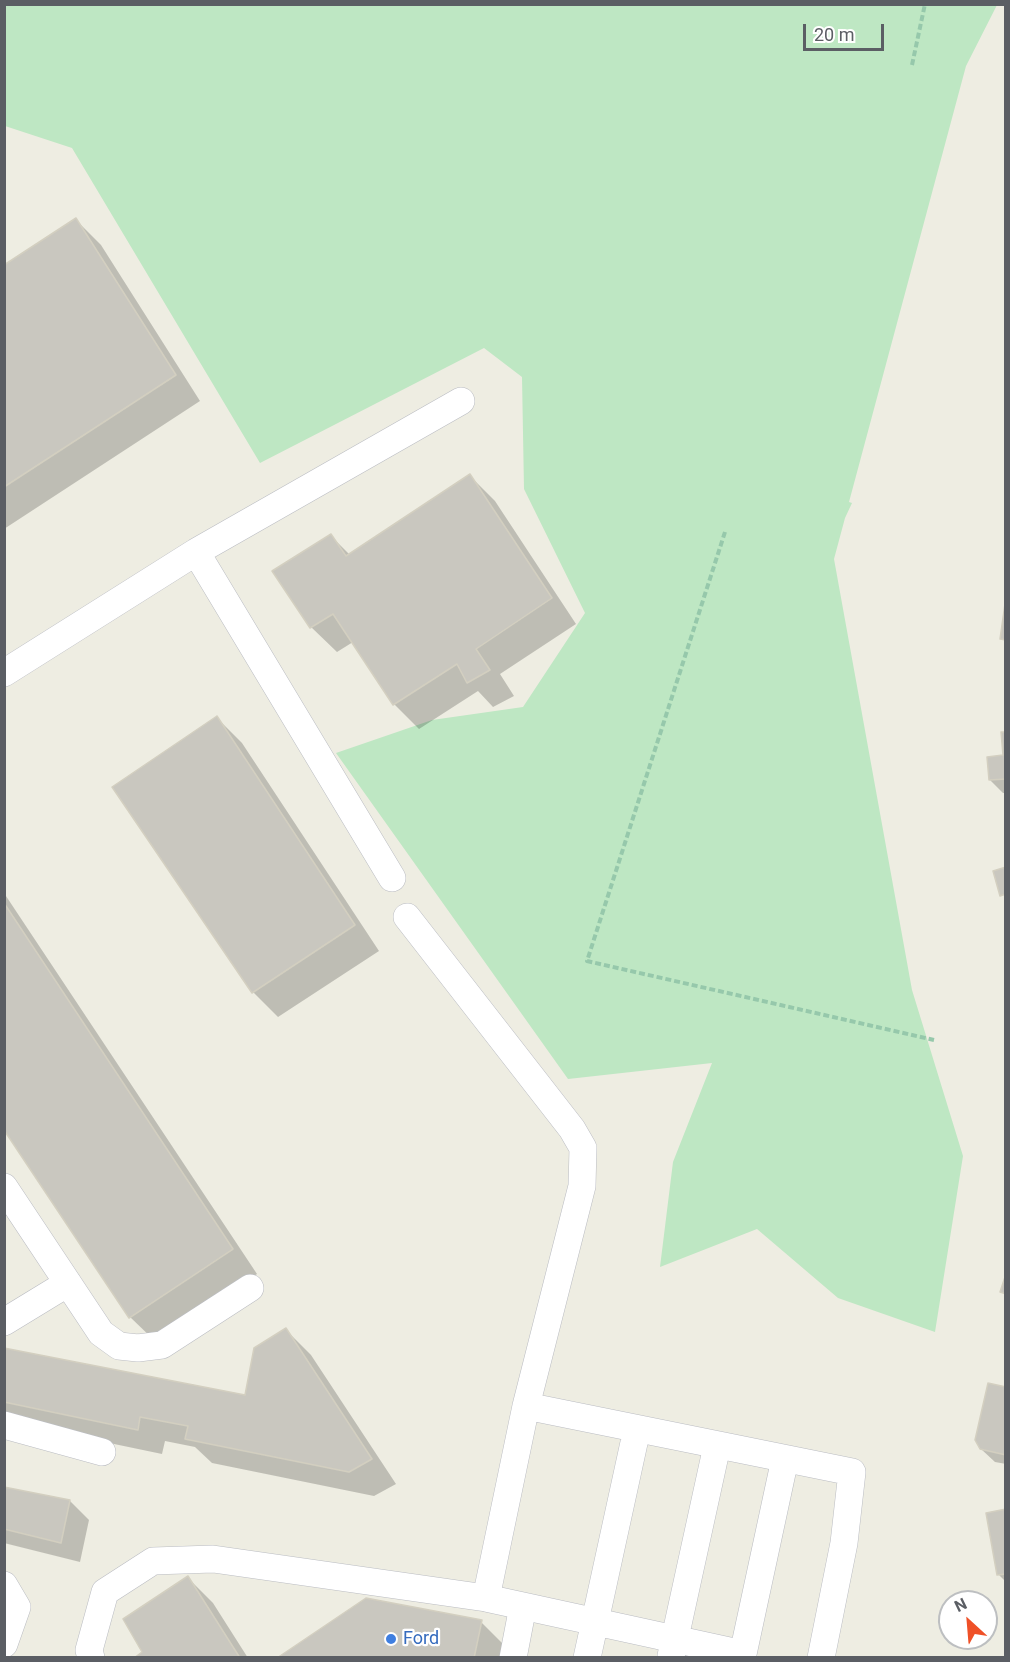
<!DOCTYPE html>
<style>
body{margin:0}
#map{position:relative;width:1010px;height:1662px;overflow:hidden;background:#eeede2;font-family:Roboto,sans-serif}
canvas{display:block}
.frame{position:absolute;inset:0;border:6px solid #5b5e64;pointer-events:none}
.north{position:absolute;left:938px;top:1590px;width:60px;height:60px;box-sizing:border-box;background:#fff;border:2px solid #bdbfc1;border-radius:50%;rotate:334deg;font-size:16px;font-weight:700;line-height:24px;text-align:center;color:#5b5e64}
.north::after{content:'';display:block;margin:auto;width:21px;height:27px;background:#ef5027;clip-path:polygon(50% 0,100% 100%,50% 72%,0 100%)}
.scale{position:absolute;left:803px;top:24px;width:81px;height:27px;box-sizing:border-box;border:3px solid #5b5e64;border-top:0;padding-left:8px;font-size:18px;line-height:21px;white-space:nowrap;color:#5b5e64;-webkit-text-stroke:4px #fff;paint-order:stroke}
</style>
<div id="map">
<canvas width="1010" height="1662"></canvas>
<div class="frame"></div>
<div class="north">N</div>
<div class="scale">20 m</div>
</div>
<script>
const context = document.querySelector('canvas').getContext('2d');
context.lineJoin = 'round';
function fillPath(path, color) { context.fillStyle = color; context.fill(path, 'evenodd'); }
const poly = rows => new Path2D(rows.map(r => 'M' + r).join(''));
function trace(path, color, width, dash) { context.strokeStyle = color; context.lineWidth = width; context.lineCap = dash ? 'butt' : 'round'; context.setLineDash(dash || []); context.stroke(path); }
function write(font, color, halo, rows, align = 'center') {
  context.font = font + ' Roboto,sans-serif'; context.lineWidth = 4.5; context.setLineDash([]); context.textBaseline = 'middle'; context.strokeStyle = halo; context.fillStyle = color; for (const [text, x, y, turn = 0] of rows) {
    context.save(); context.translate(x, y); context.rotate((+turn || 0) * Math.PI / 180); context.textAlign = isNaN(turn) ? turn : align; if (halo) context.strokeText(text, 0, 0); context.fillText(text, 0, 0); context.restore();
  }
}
const green = poly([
 [5,4,997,5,966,66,849,502,852,503,845,518,834,559,912,990,963,1156,935,1332,838,1298,757,1229,660,1267,673,1162,712,1063,568,1079,336,753,432,720,523,707,585,613,524,489,522,377,484,348,260,463,72,148,5,126]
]);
const shadow = poly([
 [76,220,101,245,200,401,4,529,4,267],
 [470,476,495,501,576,624,500,674,514,696,493,707,478,691,419,729,394,704,353,642,337,652,311,627,331,536,350,555],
 [217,718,242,743,379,951,278,1017,253,992,114,787],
 [1006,734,1006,793,1003,793,990,780,1005,757],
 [4,893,257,1274,156,1342,130,1317,4,1127],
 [286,1330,311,1355,396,1484,374,1496,212,1463,195,1447,165,1441,162,1454,4,1421,4,1350,246,1397],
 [1006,1389,1006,1464,995,1462,981,1449],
 [4,1489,70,1501,89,1520,80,1562,4,1543],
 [1006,1511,1006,1582,998,1574],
 [188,1578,213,1603,248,1658,137,1658,144,1653],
 [481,1622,506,1647,504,1658,279,1658]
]);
const building = poly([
 [76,218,176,375,4,487,4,265,76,218],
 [470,474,552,598,476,649,490,670,467,683,457,664,393,705,333,614,310,628,272,571,331,534,346,556,470,474],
 [1006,597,1006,640,1000,639,1006,597],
 [217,716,355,925,252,993,112,787,217,716],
 [1001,732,1006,732,1006,779,989,780,987,757,1003,755,1001,732],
 [1006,867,1006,894,1000,896,993,871,1006,867],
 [4,903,233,1249,129,1318,4,1130,4,903],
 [1006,1274,1006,1294,1000,1292,1006,1274],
 [286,1328,372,1459,349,1472,185,1439,188,1426,140,1417,138,1430,4,1402,4,1348,245,1395,254,1348,286,1328],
 [988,1383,1006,1387,1006,1455,980,1449,975,1440,988,1383],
 [4,1487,70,1500,61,1543,4,1529,4,1487],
 [1006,1509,1006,1574,997,1575,986,1513,1006,1509],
 [188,1576,240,1658,134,1658,142,1652,123,1619,188,1576],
 [366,1598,482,1620,474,1658,277,1658,366,1598]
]);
const path = poly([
 [912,65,925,4],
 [725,532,587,961,934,1040]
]);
const minor = poly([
 [196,552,392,878],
 [4,673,196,552,461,401],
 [407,917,572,1129,583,1148,582,1186,526,1406,486,1598],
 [4,1187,101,1333,119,1346,138,1348,162,1345,250,1288],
 [4,1322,68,1283],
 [526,1406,852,1472,844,1543,821,1658],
 [4,1425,102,1452],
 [4,1585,17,1607,4,1644],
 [743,1654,785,1459],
 [671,1656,717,1446],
 [91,1658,89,1650,105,1592,153,1561,213,1559,486,1598,743,1654,742,1658],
 [513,1658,523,1606],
 [587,1658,637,1429]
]);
const markers = [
 [391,1639,6,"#3f7fe0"]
];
const shopNames = [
 ["Ford",403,1639]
];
fillPath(green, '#bee7c3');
fillPath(shadow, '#0003');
fillPath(building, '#c9c7bf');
trace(building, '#d3cfc0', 1.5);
trace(minor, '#babcc2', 28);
trace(path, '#96c8ab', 4, [6, 3]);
trace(minor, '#fff', 27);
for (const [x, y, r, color] of markers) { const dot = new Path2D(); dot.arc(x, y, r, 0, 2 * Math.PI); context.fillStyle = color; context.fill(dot); trace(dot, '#fff', 2); }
write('18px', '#366cbe', '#fff', shopNames, 'left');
</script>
